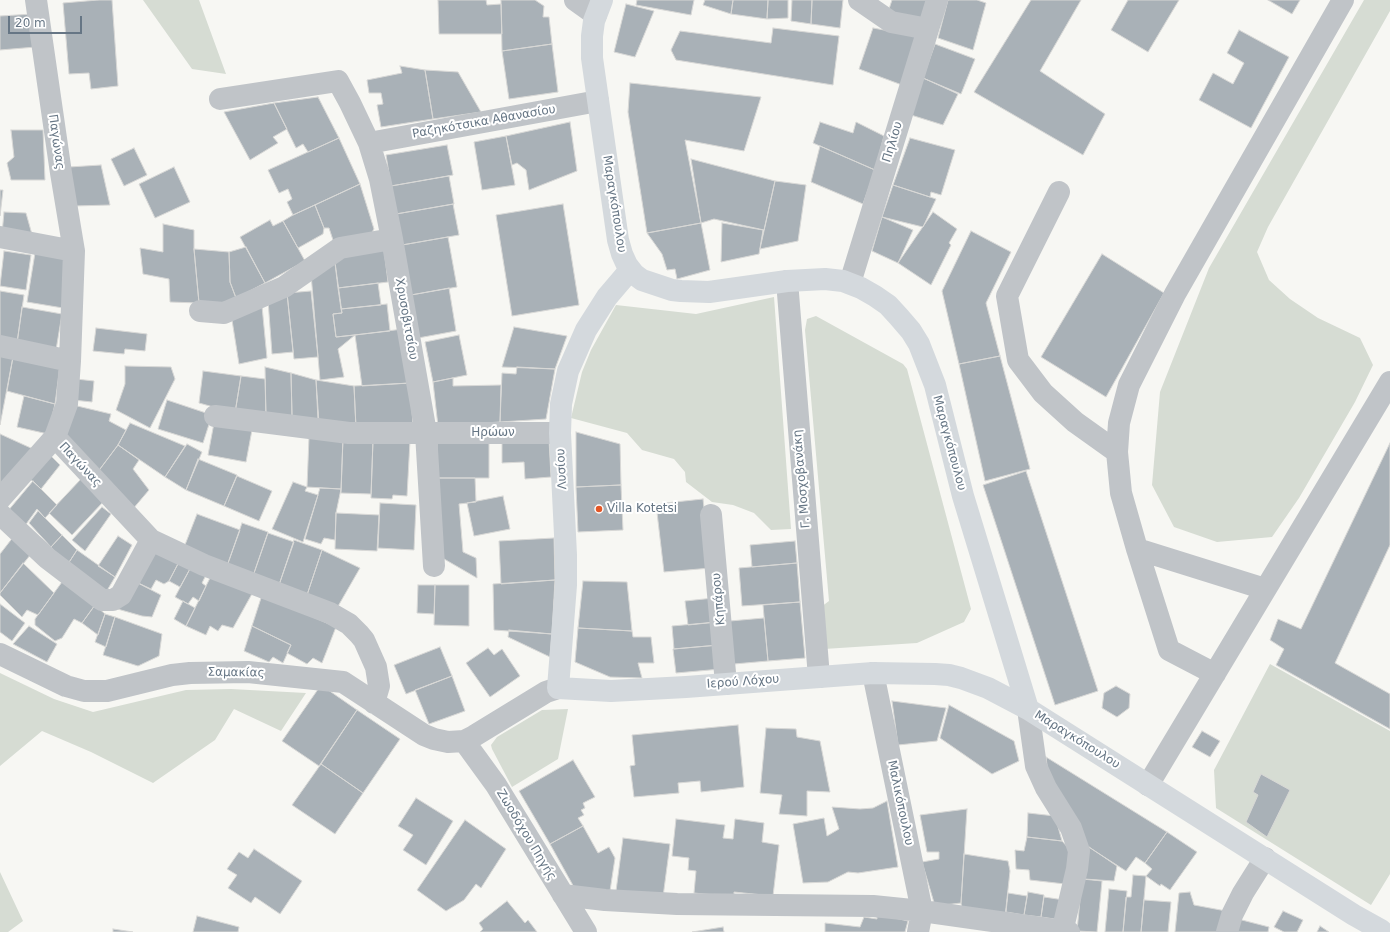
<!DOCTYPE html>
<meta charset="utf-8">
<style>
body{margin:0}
#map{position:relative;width:1390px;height:932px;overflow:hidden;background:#f7f7f3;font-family:"DejaVu Sans",sans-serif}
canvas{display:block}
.scale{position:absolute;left:8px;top:16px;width:74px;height:18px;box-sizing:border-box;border:2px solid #667685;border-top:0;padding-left:5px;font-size:12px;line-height:14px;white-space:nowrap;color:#667685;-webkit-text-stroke:3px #fff;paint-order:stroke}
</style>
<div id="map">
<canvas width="1390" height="932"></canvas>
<div class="scale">20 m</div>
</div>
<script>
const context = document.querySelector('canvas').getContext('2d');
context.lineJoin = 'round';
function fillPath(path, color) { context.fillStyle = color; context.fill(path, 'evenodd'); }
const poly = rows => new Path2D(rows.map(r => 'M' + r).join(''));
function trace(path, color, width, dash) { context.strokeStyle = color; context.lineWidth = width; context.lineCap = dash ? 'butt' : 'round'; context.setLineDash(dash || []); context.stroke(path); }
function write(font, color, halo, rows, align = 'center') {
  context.font = font + ' "DejaVu Sans",sans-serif'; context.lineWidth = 4; context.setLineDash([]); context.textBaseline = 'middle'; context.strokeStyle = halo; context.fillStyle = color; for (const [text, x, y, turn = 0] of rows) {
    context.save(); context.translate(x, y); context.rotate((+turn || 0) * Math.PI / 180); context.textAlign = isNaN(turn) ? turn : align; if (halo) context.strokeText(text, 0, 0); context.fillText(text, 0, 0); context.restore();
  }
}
const green = poly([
 [143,0,199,0,226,74,192,69],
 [1364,0,1390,0,1390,11,1268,227,1257,252,1269,280,1290,299,1318,318,1360,338,1373,365,1355,402,1299,498,1272,537,1217,542,1174,527,1152,485,1160,392,1209,268],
 [774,297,791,529,771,530,754,513,733,505,712,502,686,482,685,472,674,459,642,450,627,433,571,418,582,372,591,350,616,305,696,314],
 [816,316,903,364,907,369,971,609,964,622,917,643,824,649,821,607,829,601,805,330,807,319],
 [1270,664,1390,731,1390,874,1371,905,1216,808,1214,770],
 [0,673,54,699,93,712,186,690,231,689,306,693,281,731,234,709,215,740,153,783,91,752,42,731,0,766],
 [568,709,558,759,512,787,492,749,491,745,497,737,542,710],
 [0,872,23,921,8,932,0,932]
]);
const building = poly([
 [98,0,112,0,118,86,91,89,89,73,69,74,63,3,98,0],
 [438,0,486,0,487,5,501,4,502,34,439,34,438,0],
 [501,0,535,0,544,6,543,17,549,17,552,44,502,51,501,0],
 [637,0,694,0,691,15,636,5,637,0],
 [705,0,733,0,731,14,703,5,705,0],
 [733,0,768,0,767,19,731,14,733,0],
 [768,0,788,0,788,18,767,19,768,0],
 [792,0,812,0,811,24,791,21,792,0],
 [812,0,843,0,840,28,811,24,812,0],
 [892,0,930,0,921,22,888,12,892,0],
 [948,0,977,0,986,3,973,50,938,38,948,0],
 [1031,0,1081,0,1040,71,1105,114,1083,155,974,92,1031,0],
 [1128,0,1179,0,1148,52,1111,30,1128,0],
 [1268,0,1300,0,1292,14,1268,0],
 [626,4,654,11,635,57,614,52,626,4],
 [33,14,36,47,0,50,0,16,33,14],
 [773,28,839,36,833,85,676,60,671,50,680,31,771,43,773,28],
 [873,28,917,36,902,85,859,69,873,28],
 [1239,30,1289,57,1251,128,1199,100,1213,73,1233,84,1244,63,1227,53,1239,30],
 [552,44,558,92,509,99,502,51,552,44],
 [935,44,975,59,961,94,923,78,935,44],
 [400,66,425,70,433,119,381,127,377,105,383,104,381,93,369,93,367,80,402,73,400,66],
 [425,70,458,72,481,112,433,119,425,70],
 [923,78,958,94,943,125,911,115,923,78],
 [630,83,761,97,744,151,685,140,701,223,647,233,628,112,630,83],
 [318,97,339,138,308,152,303,144,296,148,274,103,318,97],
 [274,103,287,129,273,137,278,143,250,160,224,112,274,103],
 [570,122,577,171,529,190,526,170,517,163,512,165,506,136,570,122],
 [820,122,853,133,856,122,884,136,875,170,813,143,820,122],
 [11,130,43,130,45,180,11,180,7,163,14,157,11,130],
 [506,136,515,185,482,190,474,142,506,136],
 [339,138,360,184,293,215,287,202,292,199,288,189,279,193,268,170,339,138],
 [910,138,955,150,941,195,931,192,930,197,893,185,910,138],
 [447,145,453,175,391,186,386,155,447,145],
 [820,146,875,170,863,204,811,182,820,146],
 [134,148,147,175,124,186,111,159,134,148],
 [691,159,775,181,764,230,714,219,701,223,691,159],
 [101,165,110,205,74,206,69,167,101,165],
 [174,167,190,202,155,218,139,184,174,167],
 [449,176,454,204,396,214,391,186,449,176],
 [775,181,806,185,798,241,760,249,775,181],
 [360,184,374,229,369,237,334,243,329,228,324,228,315,205,360,184],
 [893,185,936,199,923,227,882,217,893,185],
 [0,190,3,190,0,216,0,190],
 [453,204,459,235,402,245,396,214,453,204],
 [563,204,579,305,512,316,496,215,563,204],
 [315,205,324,228,323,234,298,248,283,221,293,215,315,205],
 [4,212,26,213,33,238,2,234,4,212],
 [933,212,957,229,949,243,951,245,931,285,898,263,933,212],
 [882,217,913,230,898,263,872,251,882,217],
 [270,220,273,226,283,221,305,261,265,283,240,237,270,220],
 [701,223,710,270,677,279,675,269,667,270,662,254,647,233,701,223],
 [722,223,763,230,759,254,721,262,722,223],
 [163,224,194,230,194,249,199,303,170,302,169,279,143,274,140,248,163,252,163,224],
 [971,231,1011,252,986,303,1000,356,959,364,942,291,971,231],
 [448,237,457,287,411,295,402,245,448,237],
 [246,247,265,283,236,298,230,282,229,252,246,247],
 [194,249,229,252,230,282,236,298,220,307,199,303,194,249],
 [384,249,388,282,338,288,334,255,384,249],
 [4,251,31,255,26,290,0,286,4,251],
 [35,253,71,258,63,308,27,302,35,253],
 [1102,254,1164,293,1106,397,1041,357,1102,254],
 [334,255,342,313,333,314,336,337,355,335,338,349,344,377,320,380,311,274,334,255],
 [378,283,381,305,341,309,338,288,378,283],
 [449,288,456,331,418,338,411,295,449,288],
 [0,291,24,295,17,343,0,341,0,291],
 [311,291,318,357,294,359,287,293,311,291],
 [287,293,293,352,272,354,268,300,287,293],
 [387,304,390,331,336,337,333,314,342,313,341,309,387,304],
 [262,306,267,358,239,364,232,320,262,306],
 [22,307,62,314,56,350,17,343,22,307],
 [514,327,567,336,555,369,502,367,514,327],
 [96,328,147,334,145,351,125,349,124,354,93,351,96,328],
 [403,329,410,383,362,386,355,335,403,329],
 [459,335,467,375,433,382,425,342,459,335],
 [0,355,13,357,0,425,0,355],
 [1000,356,1030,469,985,481,959,364,1000,356],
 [13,357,60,366,55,404,7,391,13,357],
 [125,366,171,367,175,379,150,428,116,410,125,384,125,366],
 [265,367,291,373,292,416,266,417,265,367],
 [517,367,555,369,546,419,500,422,502,373,516,374,517,367],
 [203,371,241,376,235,413,199,403,203,371],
 [291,373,316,380,318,420,292,416,291,373],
 [241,376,265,379,266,417,235,413,241,376],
 [453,378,453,386,501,385,500,422,438,426,433,382,453,378],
 [76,379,94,381,92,402,73,400,76,379],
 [316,380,354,386,356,428,319,423,316,380],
 [410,383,413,425,356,428,354,386,410,383],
 [24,396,55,404,48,434,17,427,24,396],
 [167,400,212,415,203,443,158,429,167,400],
 [73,405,111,414,109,421,126,430,118,445,97,473,64,441,73,405],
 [130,423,185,446,165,477,118,445,130,423],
 [214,423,252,430,246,462,208,455,214,423],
 [576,432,620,444,621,485,576,487,576,432],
 [0,434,33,449,0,488,0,434],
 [309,437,343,438,341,489,307,487,309,437],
 [343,438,373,440,371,494,341,493,343,438],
 [437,439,489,439,489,478,437,478,437,439],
 [373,440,410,441,407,496,393,495,392,499,371,498,373,440],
 [502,440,549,440,551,477,525,479,524,462,502,463,502,440],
 [1390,443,1390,545,1335,663,1390,694,1390,729,1276,665,1284,649,1270,640,1278,619,1301,629,1390,443],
 [187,444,202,452,186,490,165,477,187,444],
 [118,445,139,460,133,469,149,490,132,510,97,473,118,445],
 [49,454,60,465,41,489,28,477,49,454],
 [198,459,237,475,224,506,186,490,198,459],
 [1026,471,1098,691,1055,705,983,485,1026,471],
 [237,476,272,491,259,521,224,506,237,476],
 [437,478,475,478,476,502,459,504,463,552,476,558,477,578,439,556,437,478],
 [81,479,104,501,72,535,49,513,81,479],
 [33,481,57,505,45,518,37,509,24,527,7,512,33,481],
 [293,482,307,487,305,491,318,495,303,542,272,529,293,482],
 [621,485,623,530,578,532,576,487,621,485],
 [320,488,341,489,336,513,335,540,324,538,321,544,305,539,320,488],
 [503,496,510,529,474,536,467,503,503,496],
 [703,499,711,568,664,572,656,504,703,499],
 [380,503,416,505,414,550,378,548,380,503],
 [102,507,111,514,85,551,72,540,102,507],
 [38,511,62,535,51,547,29,523,38,511],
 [336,513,379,515,377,551,335,549,336,513],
 [197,514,240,530,227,566,183,550,197,514],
 [242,523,268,532,253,576,227,566,242,523],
 [268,533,294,542,279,585,253,576,268,533],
 [62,535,77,550,66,567,51,547,62,535],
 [14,536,31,554,0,593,0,554,14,536],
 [118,536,132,545,115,577,98,566,118,536],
 [554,538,555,580,501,584,499,541,554,538],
 [294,540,322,550,307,595,279,585,294,540],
 [795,541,797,563,752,567,750,545,795,541],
 [151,545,180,560,169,581,164,584,156,580,151,589,132,580,151,545],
 [77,550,115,577,105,594,66,567,77,550],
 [322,550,360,568,337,608,307,595,322,550],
 [180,560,191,567,180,587,169,581,180,560],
 [23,563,54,593,38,615,27,610,22,617,0,595,0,593,23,563],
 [797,563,800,602,742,606,739,568,797,563],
 [191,567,206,575,202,583,206,586,199,601,193,597,188,604,175,597,191,567],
 [211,576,253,592,233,628,222,625,218,631,210,626,206,635,186,626,211,576],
 [132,580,161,595,152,617,142,616,114,608,132,580],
 [555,580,552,634,494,630,493,584,555,580],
 [583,581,627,582,632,631,578,628,583,581],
 [62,582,95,605,82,623,74,619,62,638,55,641,35,625,35,619,62,582],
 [418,585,435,585,434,614,417,613,418,585],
 [435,585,469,585,469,626,434,625,435,585],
 [262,595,336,627,322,663,313,658,307,664,287,653,291,645,252,626,262,595],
 [714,598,717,622,688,625,685,601,714,598],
 [183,601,195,608,186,626,174,619,183,601],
 [800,602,805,658,768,661,763,605,800,602],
 [0,604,25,623,12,641,0,632,0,604],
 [95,605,105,614,98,635,82,623,95,605],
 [105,614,115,617,106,647,95,642,105,614],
 [115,617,162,634,159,656,138,666,103,655,115,617],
 [764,618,768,661,734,664,730,621,764,618],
 [717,622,719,645,674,649,672,626,717,622],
 [29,626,57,644,47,662,13,644,29,626],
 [252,626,291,645,283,663,273,657,269,662,244,651,252,626],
 [578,628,632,631,633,637,651,637,654,663,638,663,642,678,610,677,575,662,578,628],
 [509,630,552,634,550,657,508,637,509,630],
 [719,645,721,669,676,673,673,649,719,645],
 [440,647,452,676,406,694,394,665,440,647],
 [488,648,494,655,502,649,520,676,490,697,466,663,488,648],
 [452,676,465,711,429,724,415,690,452,676],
 [321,685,357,710,319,766,282,741,321,685],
 [1116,686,1130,694,1129,708,1117,717,1102,708,1104,693,1116,686],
 [892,701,946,708,937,741,898,745,892,701],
 [949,705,1014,741,1019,761,992,774,940,738,949,705],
 [357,710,400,739,363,793,321,764,357,710],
 [738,725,744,787,701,792,700,781,678,783,679,793,634,797,630,766,635,765,632,735,738,725],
 [766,728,796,729,797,737,820,741,830,792,807,791,807,816,779,814,782,795,760,793,766,728],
 [1202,731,1220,741,1210,757,1192,747,1202,731],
 [1046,757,1167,832,1145,863,1136,857,1126,871,1084,844,1048,773,1046,757],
 [573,760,595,797,583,803,585,808,581,810,584,815,578,818,583,826,550,844,519,791,573,760],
 [321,764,363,793,335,834,292,805,321,764],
 [1261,774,1290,790,1267,837,1246,822,1258,795,1253,792,1261,774],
 [416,798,453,821,426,865,403,850,413,835,398,826,416,798],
 [887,801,898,867,858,873,848,872,828,882,803,883,793,824,824,818,827,836,839,829,832,807,860,809,873,808,887,801],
 [967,809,961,903,935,906,922,862,939,859,939,852,927,852,920,815,967,809],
 [1028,813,1055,816,1062,841,1027,837,1028,813],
 [676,819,725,825,723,838,733,839,735,819,764,823,762,842,779,845,773,896,734,892,734,897,694,893,696,871,688,870,689,858,672,856,676,819],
 [465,820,506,849,481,888,476,884,464,900,446,911,417,890,465,820],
 [583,826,598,853,609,847,615,858,610,891,575,889,550,844,583,826],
 [1167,832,1197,852,1170,890,1161,884,1160,886,1146,876,1152,869,1145,863,1167,832],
 [1027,837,1062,841,1072,852,1065,884,1030,880,1029,870,1016,869,1015,850,1024,851,1027,837],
 [623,838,670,844,663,897,616,891,623,838],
 [1089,847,1117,866,1114,881,1084,879,1089,847],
 [254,849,302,881,280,914,255,897,251,903,228,888,237,875,227,869,239,852,248,858,254,849],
 [964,854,1008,861,1010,871,1005,917,963,915,961,903,964,854],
 [1133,875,1146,876,1141,932,1123,932,1126,897,1131,897,1133,875],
 [1082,879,1102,881,1097,932,1077,931,1082,879],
 [1109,889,1127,891,1123,932,1105,932,1109,889],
 [1028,892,1044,895,1041,917,1024,915,1028,892],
 [1190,892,1194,905,1226,911,1223,932,1175,932,1179,893,1190,892],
 [1008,893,1027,896,1024,915,1006,912,1008,893],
 [1044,897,1064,900,1061,920,1041,917,1044,897],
 [1144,900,1171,902,1168,932,1141,932,1144,900],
 [507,901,525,923,528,920,537,932,480,932,483,929,479,923,507,901],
 [1283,911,1303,920,1297,932,1284,932,1274,927,1283,911],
 [877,914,908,921,905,932,825,932,825,923,860,927,864,917,877,919,877,914],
 [197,916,239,927,238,932,193,932,197,916],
 [1238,919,1269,927,1268,932,1237,932,1238,919],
 [1320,926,1329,932,1317,932,1320,926],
 [723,927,724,932,692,932,723,927],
 [113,929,133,932,113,932,113,929]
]);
const minor = poly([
 [36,0,61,173,74,251,70,361,67,404,55,437,151,540,204,565,330,613,349,624,359,634,364,640,376,667,379,686,374,703],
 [575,0,596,15],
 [859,0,891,22,928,29],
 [220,99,338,81,350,103,369,143,380,179,392,239,426,433,434,566],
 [369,143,598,101],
 [1059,192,1007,296,1018,360,1043,393,1075,422,1117,452],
 [0,237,74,251],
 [787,281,819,677],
 [850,283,937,0],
 [200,311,224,313,284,287,340,248,392,239],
 [0,346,70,361],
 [215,416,349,433,560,433],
 [0,499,55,437],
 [0,514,47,558,102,600,113,600,121,595,151,540],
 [711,515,726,684],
 [1137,549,1265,589],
 [0,654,66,686,84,691,107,691,172,675,190,673,248,672,343,682,424,735,434,739,448,742,464,741,474,736,546,692,558,688],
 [873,673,922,911,918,932],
 [1215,674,1169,650,1137,549,1121,493,1117,452,1119,423,1129,385,1175,294,1343,0],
 [1028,709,1036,766,1046,788,1071,828,1079,851,1077,869,1062,932],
 [464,741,496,785,586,932],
 [1148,785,1390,382],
 [563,895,605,900,677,904,873,906,922,911,1069,932],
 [1227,932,1232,915,1243,893,1265,858]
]);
const major = poly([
 [602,0,594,21,592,36,592,58,618,240,622,254,627,265,634,274,642,280,672,290,681,291,709,292,787,281,825,279,843,281,861,288,875,296,888,305,899,317,911,331,919,344,935,385,963,496,1028,709],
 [630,270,607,297,586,330,568,371,561,404,560,433,566,555,566,585,558,688,611,691,686,687,873,673,935,674,949,675,961,678,988,688,1028,709,1354,915,1381,930]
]);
const markers = [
 [599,509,4,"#e35727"]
];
const streetNames = [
 ["Ραζηκότσικα Αθανασίου",484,122,-10],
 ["Παγώνας",56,142,82],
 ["Πηλίου",893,142,-73],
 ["Μαραγκόπουλου",614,204,81],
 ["Χρυσοβιτσίου",406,319,80],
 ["Ηρώων",493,433],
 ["Μαραγκόπουλου",949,443,75],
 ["Παγώνας",80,465,47],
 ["Λυσίου",562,469,-93],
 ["Γ. Μοσχοβανάκη",802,479,-95],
 ["Κηπάρου",719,599,-95],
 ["Σαμακίας",236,673,1],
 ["Ιερού Λόχου",743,682,-4],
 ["Μαραγκόπουλου",1077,740,32],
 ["Μαλικόπουλου",900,803,78],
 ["Ζωοδόχου Πηγής",526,835,59]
];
const poiNames = [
 ["Villa Kotetsi",607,509]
];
fillPath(green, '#d6dcd3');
fillPath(building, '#a9b1b7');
trace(building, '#d8d8d6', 1);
trace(minor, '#c0c4c8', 22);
trace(major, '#d4d9dd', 22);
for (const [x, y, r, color] of markers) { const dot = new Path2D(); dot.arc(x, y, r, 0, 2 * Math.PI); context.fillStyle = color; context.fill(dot); trace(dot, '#fff', 1.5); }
write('12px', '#667685', '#fff', streetNames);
write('12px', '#667685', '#fff', poiNames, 'left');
</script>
